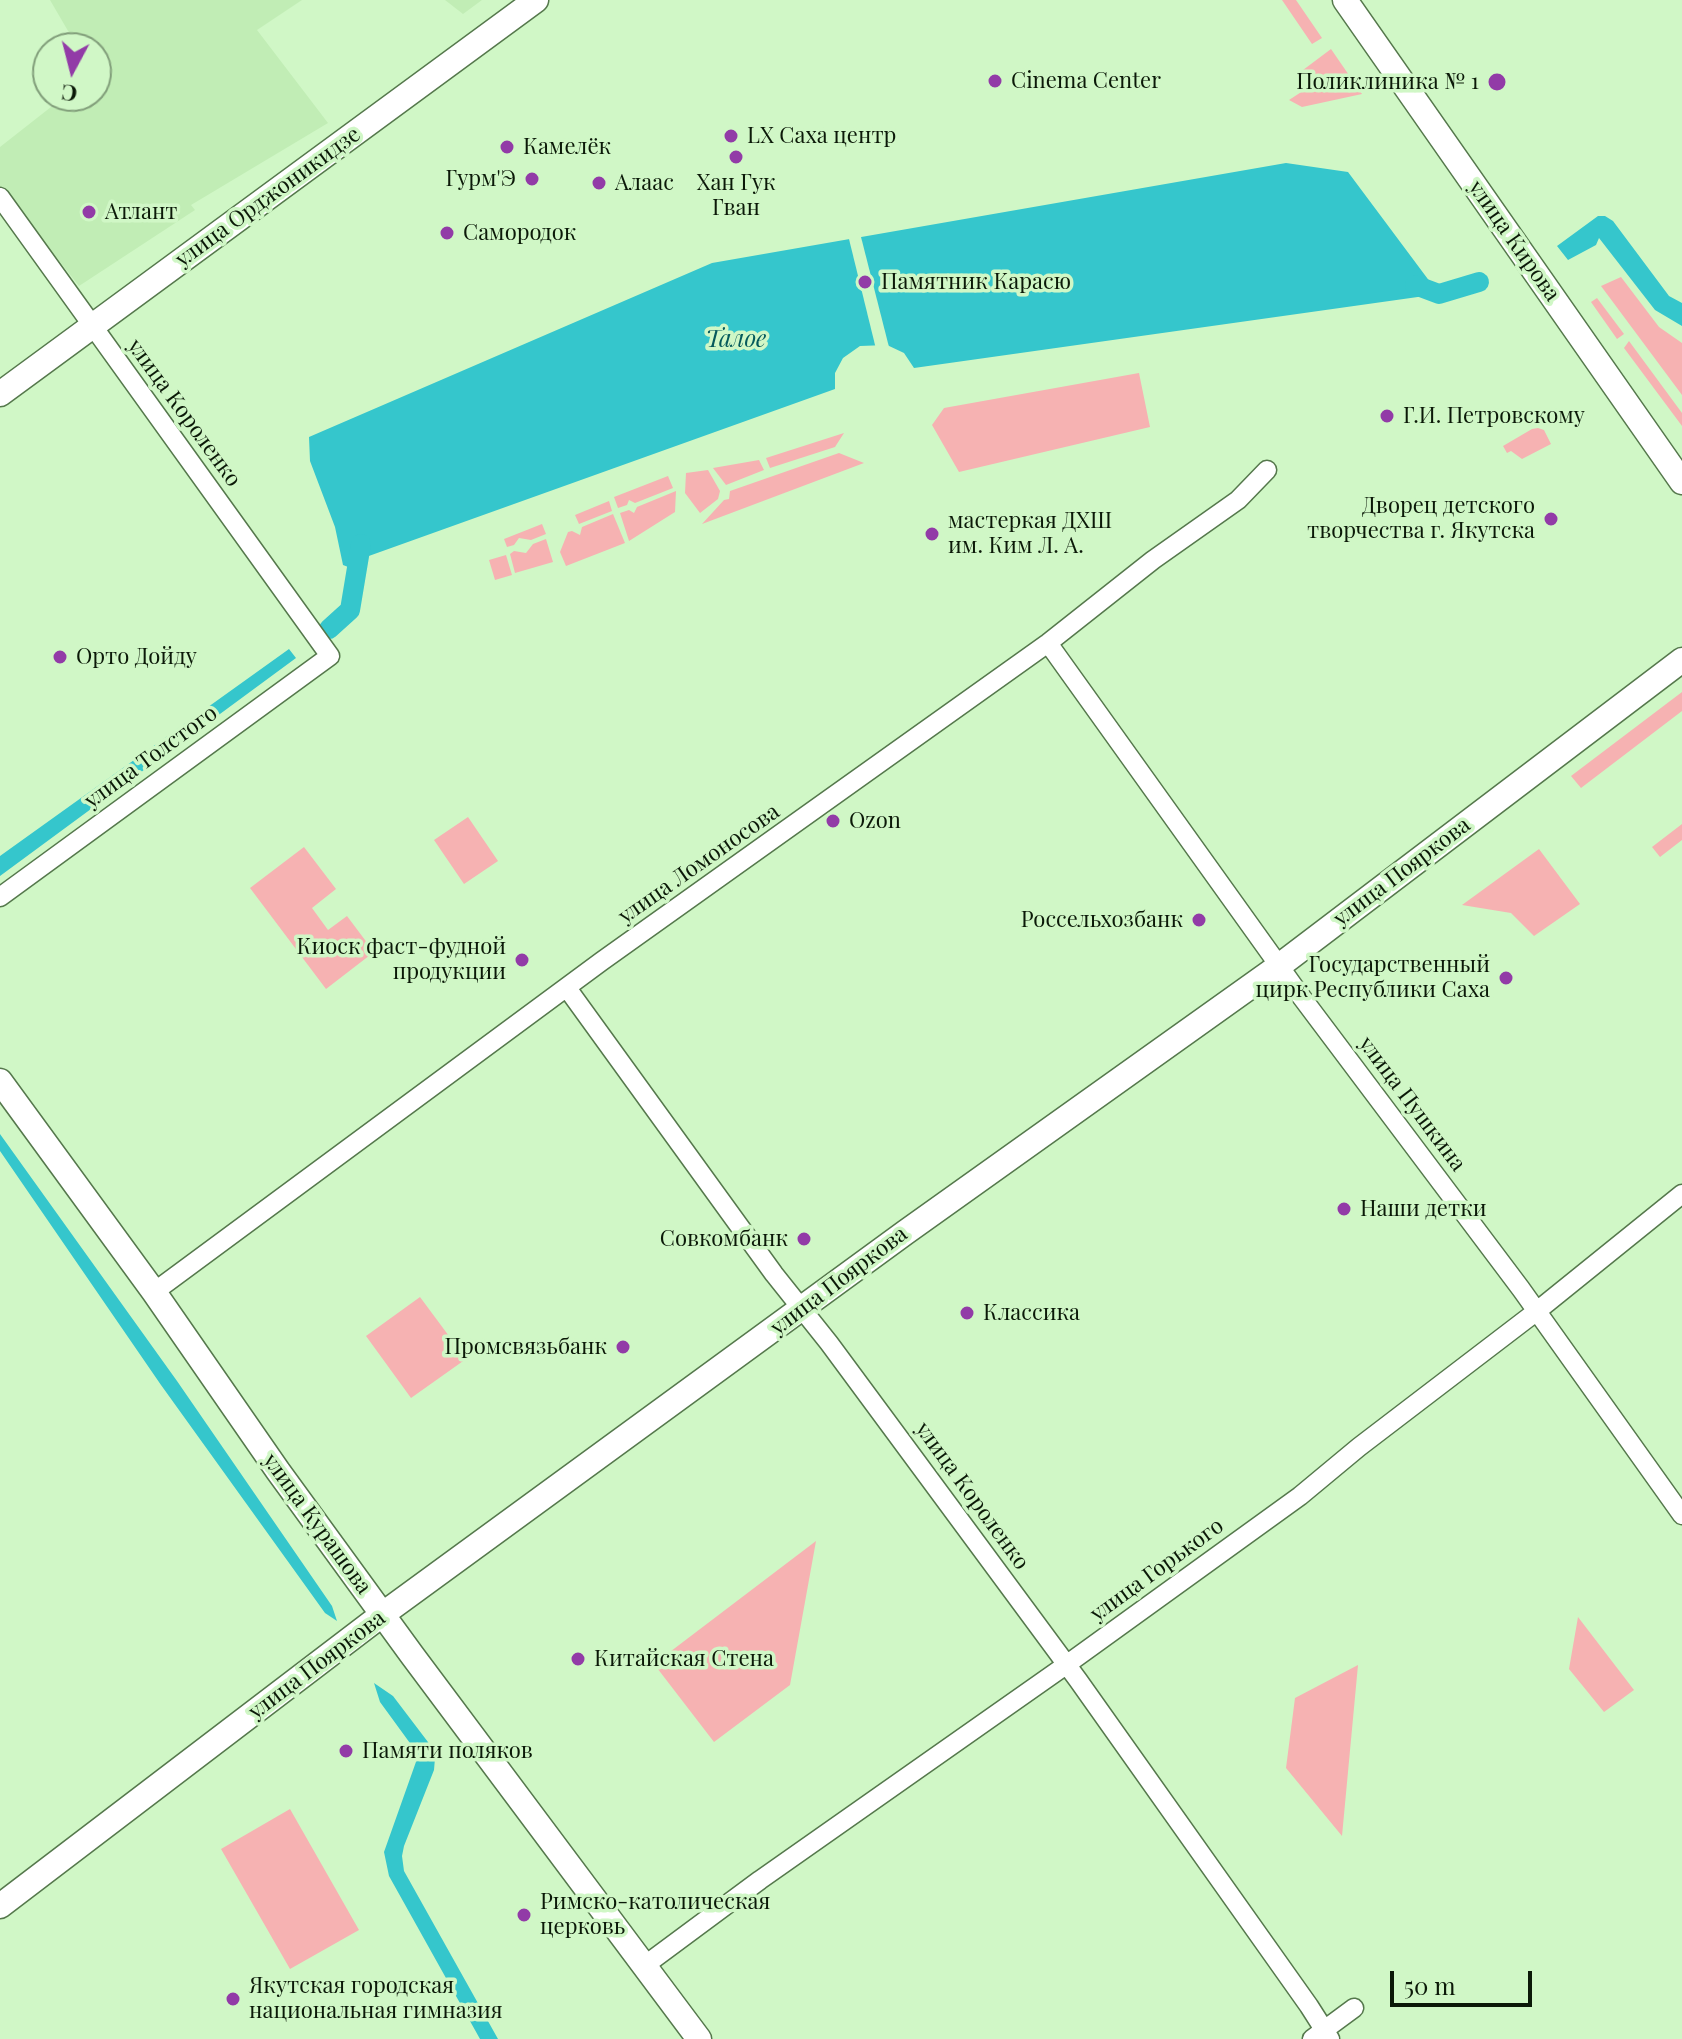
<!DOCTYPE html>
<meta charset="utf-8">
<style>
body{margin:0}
#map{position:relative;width:1682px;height:2039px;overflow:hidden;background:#d0f7c6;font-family:"Playfair Display",serif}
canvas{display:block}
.north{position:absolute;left:32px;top:32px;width:80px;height:80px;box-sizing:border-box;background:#d0f7c6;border:2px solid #819e7a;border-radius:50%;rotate:187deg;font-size:22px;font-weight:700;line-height:32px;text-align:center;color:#0b1908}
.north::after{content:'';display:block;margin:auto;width:28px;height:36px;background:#923ba7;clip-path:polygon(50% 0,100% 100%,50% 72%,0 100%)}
.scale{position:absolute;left:1390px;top:1971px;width:142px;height:36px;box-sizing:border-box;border:4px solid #0b1908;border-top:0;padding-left:10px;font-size:24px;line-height:28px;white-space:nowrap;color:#0b1908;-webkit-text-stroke:6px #d0f7c6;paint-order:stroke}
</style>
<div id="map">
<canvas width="1682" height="2039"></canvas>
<div class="north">С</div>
<div class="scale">50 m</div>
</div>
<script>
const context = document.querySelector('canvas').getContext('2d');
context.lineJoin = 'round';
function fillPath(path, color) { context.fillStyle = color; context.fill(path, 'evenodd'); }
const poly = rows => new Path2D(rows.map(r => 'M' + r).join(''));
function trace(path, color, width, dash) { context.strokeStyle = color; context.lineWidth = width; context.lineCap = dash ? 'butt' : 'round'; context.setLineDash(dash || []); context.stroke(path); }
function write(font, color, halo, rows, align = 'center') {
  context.font = font + ' "Playfair Display",serif'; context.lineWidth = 7; context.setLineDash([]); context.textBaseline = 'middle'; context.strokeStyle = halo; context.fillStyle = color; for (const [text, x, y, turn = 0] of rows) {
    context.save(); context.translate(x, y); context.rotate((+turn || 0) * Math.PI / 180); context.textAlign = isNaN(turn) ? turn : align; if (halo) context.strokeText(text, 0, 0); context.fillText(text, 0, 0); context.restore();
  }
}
const built = poly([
 [50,0,302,0,257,30,328,123,191,205,195,210,79,286,0,186,0,147,65,96,96,96,96,88,101,88,96,78,96,48,78,48],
 [445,0,482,0,463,14]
]);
const green = poly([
 [1282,0,1296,0,1322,38,1312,44],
 [1331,49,1362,94,1302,107,1289,100,1312,85,1303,70],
 [1621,277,1659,327,1682,343,1682,395,1601,286],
 [1597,298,1624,334,1617,339,1591,302],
 [1629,341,1682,413,1682,426,1624,348],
 [1139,373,1150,427,959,472,932,425,944,408],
 [1538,428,1544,430,1551,444,1522,459,1511,451,1507,453,1503,446,1532,429],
 [844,433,835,447,770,468,766,458],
 [839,453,864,463,702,524,724,500,729,499,730,491],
 [759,460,764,470,726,485,713,468],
 [708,470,720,491,718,499,700,513,685,493,686,473],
 [668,476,673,488,635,503,629,500,627,505,618,508,614,497],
 [676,491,675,512,629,541,620,513,629,510,634,513,637,507],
 [609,501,612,511,579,524,575,515],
 [613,514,625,543,566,566,560,552,568,532,572,531,580,535,582,527],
 [542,524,546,534,531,540,519,538,514,545,507,547,504,539],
 [546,539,553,562,515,573,510,554,514,551,526,553,533,544],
 [506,555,512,575,495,580,489,560],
 [1682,692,1682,711,1581,788,1571,776],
 [468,817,498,861,464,884,434,840],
 [1682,824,1682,840,1660,857,1652,847],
 [304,847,336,889,312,908,328,930,347,916,374,952,326,989,250,888],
 [1539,849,1580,904,1534,936,1511,913,1462,905],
 [420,1297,466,1359,411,1398,366,1336],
 [816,1541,790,1685,714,1742,654,1664],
 [1578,1617,1634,1690,1604,1712,1569,1669],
 [1358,1665,1342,1836,1286,1768,1295,1698],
 [290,1809,359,1930,290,1969,221,1849]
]);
const water = poly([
 [1286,163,1348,172,1439,294,914,368,904,353,887,345,860,346,843,358,835,373,835,389,366,557,361,572,343,565,335,527,310,461,309,437,712,263],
 [1598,216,1605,216,1613,221,1669,296,1682,303,1682,326,1655,310,1599,238,1596,245,1568,260,1557,246],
 [289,649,296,658,0,876,0,856],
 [0,1134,177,1381,332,1606,337,1621,325,1613,161,1385,0,1151],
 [374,1683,393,1696,431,1746,435,1758,434,1770,404,1846,402,1856,404,1871,498,2039,480,2039,389,1876,384,1852,417,1759,415,1750,380,1702]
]);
const pier = poly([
 [860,233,890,351,876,349,848,235]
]);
const canal = poly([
 [1415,285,1439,294,1479,282],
 [329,629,350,610,361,544]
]);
const street = poly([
 [0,197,330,656,0,897],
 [1048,643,1300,995,1521,1289,1682,1515],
 [567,988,774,1274,829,1343,1078,1680,1309,2006,1330,2039],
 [154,1292,602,961,1048,643,1153,560,1238,500,1267,470],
 [644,1966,760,1880,1066,1665,1300,1496,1359,1447,1537,1311,1682,1194],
 [1312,2039,1354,2008]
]);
const secondary = poly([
 [1345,0,1682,482],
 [0,394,536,0],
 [0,1081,154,1292,278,1471,412,1655,699,2039],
 [0,1906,383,1614,906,1232,1279,966,1682,660]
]);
const markers = [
 [995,81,8,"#923ba7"],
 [1497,82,10,"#923ba7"],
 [731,136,8,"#923ba7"],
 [507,147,8,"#923ba7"],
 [736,157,8,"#923ba7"],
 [532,179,8,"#923ba7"],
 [599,183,8,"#923ba7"],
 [89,212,8,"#923ba7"],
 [447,233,8,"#923ba7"],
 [865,282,8,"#923ba7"],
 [1387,416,8,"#923ba7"],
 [1551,519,8,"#923ba7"],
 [932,534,8,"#923ba7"],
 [60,657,8,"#923ba7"],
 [833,821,8,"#923ba7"],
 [1199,920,8,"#923ba7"],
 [522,960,8,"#923ba7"],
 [1506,978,8,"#923ba7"],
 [1344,1209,8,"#923ba7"],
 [804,1239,8,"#923ba7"],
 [967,1313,8,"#923ba7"],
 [623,1347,8,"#923ba7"],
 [578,1659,8,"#923ba7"],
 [346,1751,8,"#923ba7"],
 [524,1915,8,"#923ba7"],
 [233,1999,8,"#923ba7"]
];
const poiNames = [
 ["Cinema Center",1011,81],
 ["Поликлиника № 1",1479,82,"right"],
 ["LX Саха центр",747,136],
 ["Камелёк",523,147],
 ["Гурм'Э",516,179,"right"],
 ["Алаас",615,183],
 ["Хан Гук",736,183,"center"],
 ["Гван",736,208,"center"],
 ["Атлант",105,212],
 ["Самородок",463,233],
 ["Памятник Карасю",881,282],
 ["Г.И. Петровскому",1403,416],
 ["Дворец детского",1535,506,"right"],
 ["творчества г. Якутска",1535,531,"right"],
 ["мастеркая ДХШ",948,521],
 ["им. Ким Л. А.",948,546],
 ["Орто Дойду",76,657],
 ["Ozon",849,821],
 ["Россельхозбанк",1183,920,"right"],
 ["Киоск фаст-фудной",506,947,"right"],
 ["продукции",506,972,"right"],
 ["Государственный",1490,965,"right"],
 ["цирк Республики Саха",1490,990,"right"],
 ["Наши детки",1360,1209],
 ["Совкомбанк",788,1239,"right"],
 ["Классика",983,1313],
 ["Промсвязьбанк",607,1347,"right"],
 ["Китайская Стена",594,1659],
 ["Памяти поляков",362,1751],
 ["Римско-католическая",540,1902],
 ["церковь",540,1927],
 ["Якутская городская",249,1986],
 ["национальная гимназия",249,2011]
];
const streetNames = [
 ["улица Орджоникидзе",268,197,-36],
 ["улица Кирова",1514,241,55],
 ["улица Короленко",184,413,54],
 ["улица Толстого",151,757,-36],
 ["улица Ломоносова",699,864,-35],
 ["улица Пояркова",1402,872,-37],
 ["улица Пушкина",1412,1104,53],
 ["улица Пояркова",839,1281,-37],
 ["улица Короленко",972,1496,54],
 ["улица Курашова",317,1524,54],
 ["улица Горького",1157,1570,-36],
 ["улица Пояркова",317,1665,-37]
];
const waterNames = [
 ["Талое",736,340]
];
fillPath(built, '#c1edb5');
fillPath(green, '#f6b2b2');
fillPath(water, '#35c6cc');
fillPath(pier, '#d0f7c6');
trace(canal, '#35c6cc', 20);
trace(street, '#55784c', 21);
trace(secondary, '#55784c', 27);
trace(street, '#fff', 18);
trace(secondary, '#fff', 24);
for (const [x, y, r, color] of markers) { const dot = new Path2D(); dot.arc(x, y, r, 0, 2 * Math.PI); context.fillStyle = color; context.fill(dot); trace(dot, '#d0f7c6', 3); }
write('22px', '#0b1908', '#d0f7c6', poiNames, 'left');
write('22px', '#0b1908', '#d0f7c6', streetNames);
write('italic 24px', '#04595c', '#d0f7c6', waterNames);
</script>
